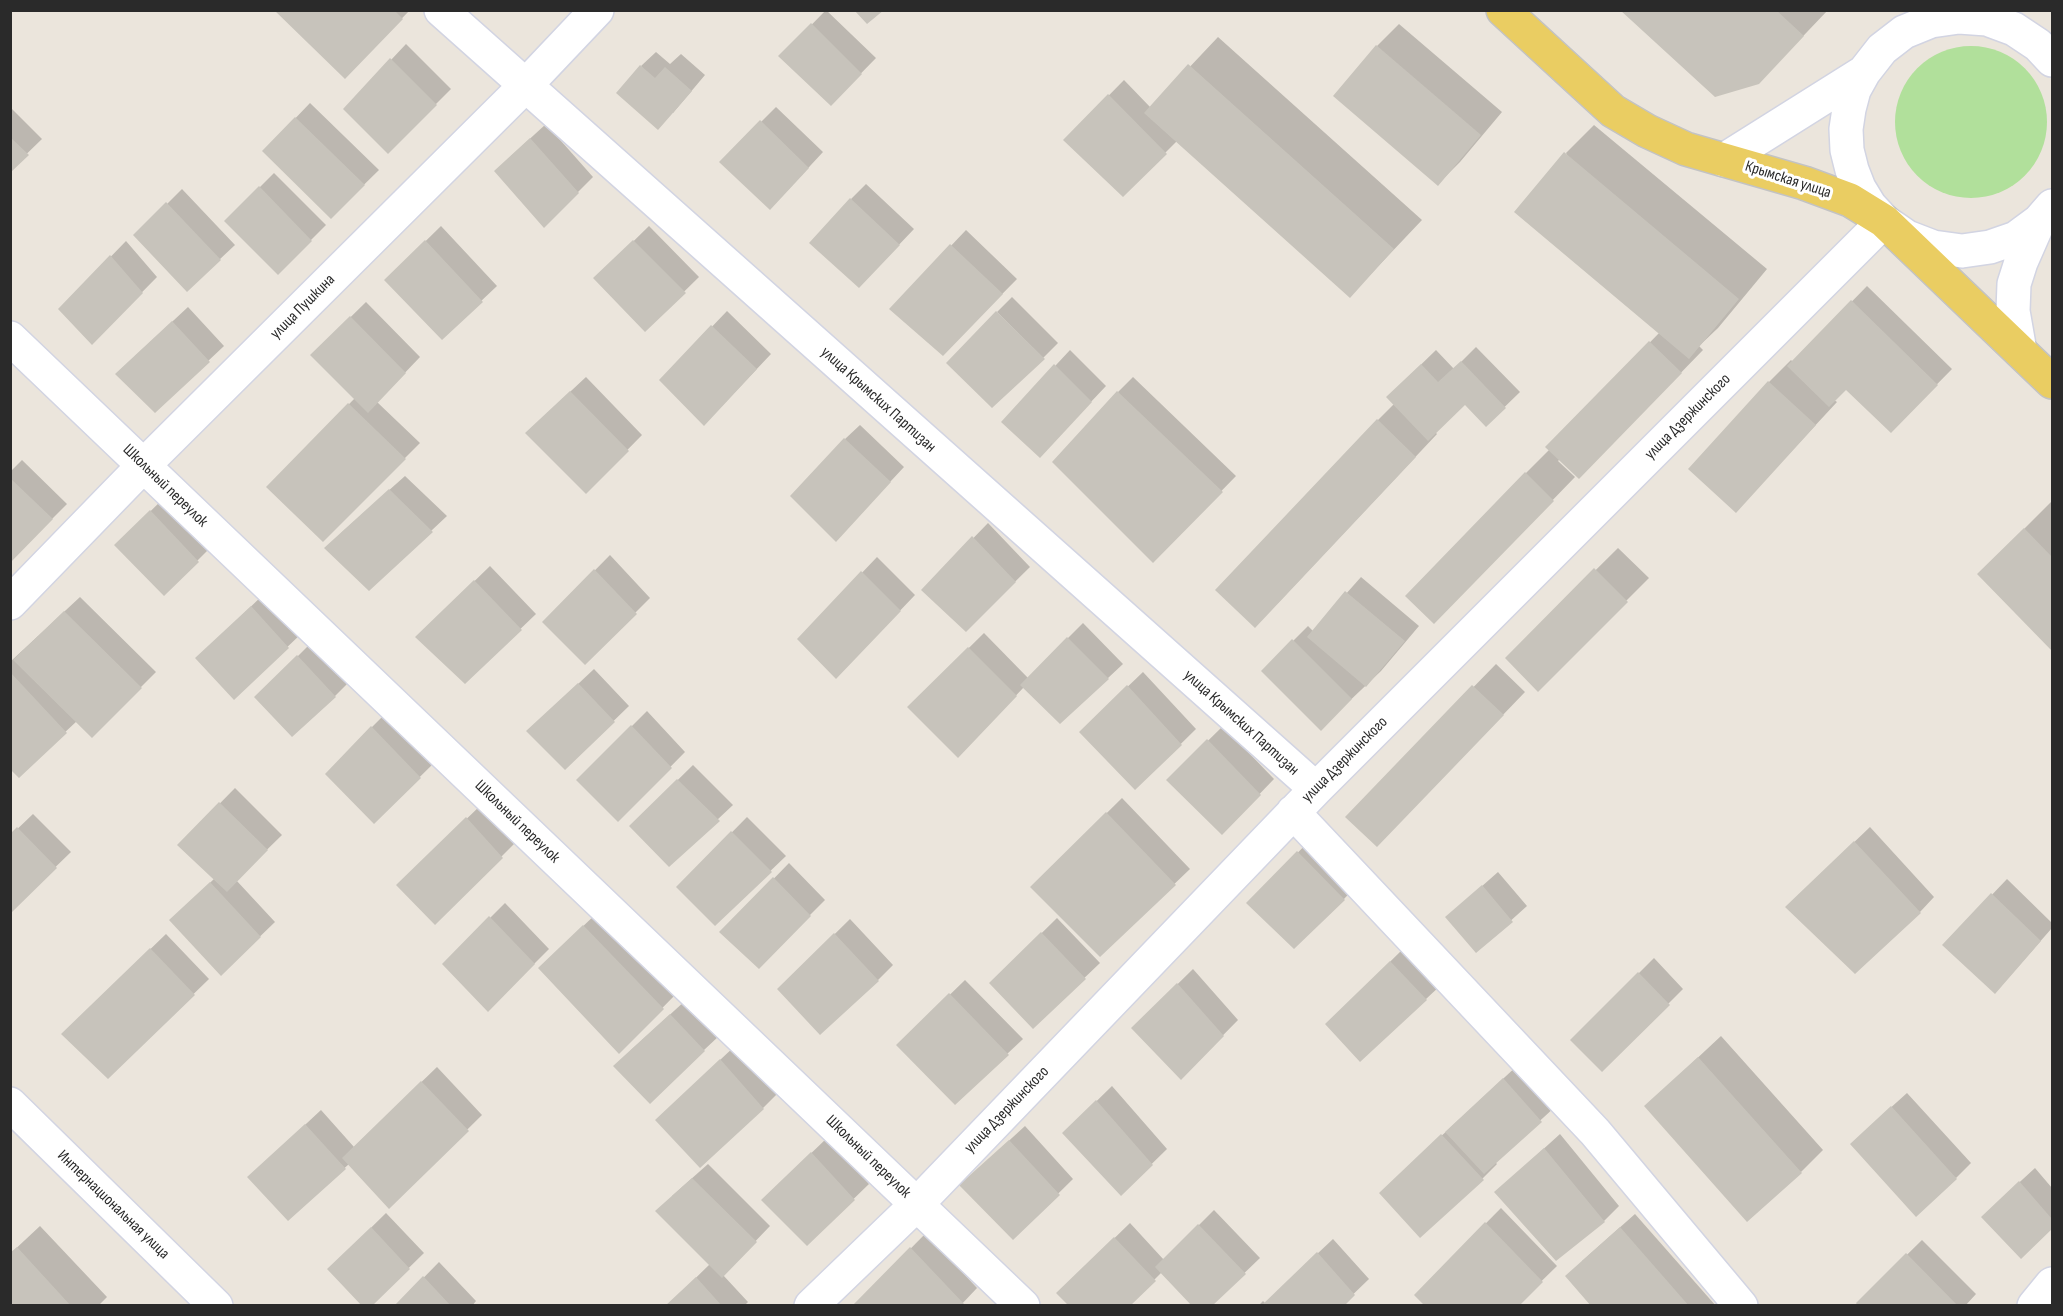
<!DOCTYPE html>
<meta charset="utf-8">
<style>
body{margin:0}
#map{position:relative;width:2063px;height:1316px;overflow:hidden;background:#ebe5dc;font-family:"Sofia Sans Condensed",sans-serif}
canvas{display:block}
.frame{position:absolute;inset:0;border:12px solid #2a2a2a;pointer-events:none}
</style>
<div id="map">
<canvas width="2063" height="1316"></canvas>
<div class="frame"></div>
</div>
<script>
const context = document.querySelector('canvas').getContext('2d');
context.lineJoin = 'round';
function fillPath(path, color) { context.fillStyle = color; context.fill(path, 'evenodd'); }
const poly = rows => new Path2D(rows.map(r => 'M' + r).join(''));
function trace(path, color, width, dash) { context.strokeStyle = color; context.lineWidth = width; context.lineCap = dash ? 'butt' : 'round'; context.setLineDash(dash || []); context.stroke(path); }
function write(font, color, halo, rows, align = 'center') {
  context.font = font + ' "Sofia Sans Condensed",sans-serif'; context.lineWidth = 6; context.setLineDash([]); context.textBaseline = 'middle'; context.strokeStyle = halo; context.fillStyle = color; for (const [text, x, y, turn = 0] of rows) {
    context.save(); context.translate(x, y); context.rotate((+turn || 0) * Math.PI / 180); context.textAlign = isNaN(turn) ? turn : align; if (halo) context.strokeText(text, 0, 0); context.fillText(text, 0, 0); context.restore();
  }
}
const green = poly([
 '1895 122a76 76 0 1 1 152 0a76 76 0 1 1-152 0Z'
]);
const shadow = poly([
 [277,10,410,10,345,77],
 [826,10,876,58,831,104,781,56],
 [1622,10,1828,10,1787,53],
 [1399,24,1502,112,1460,162,1438,184,1377,46],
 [1218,37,1422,220,1350,296,1177,141,1123,195,1065,140,1124,80,1151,108],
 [406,44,451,89,388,152,345,109],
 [656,52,670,64,681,54,705,75,673,113,641,66],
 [310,103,379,170,331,217,264,151],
 [10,107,42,139,10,170],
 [776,107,823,152,785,193,721,162],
 [546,124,593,177,544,226,511,156],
 [1594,125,1767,269,1718,328,1699,346,1703,350,1601,455,1560,459,1558,461,1575,477,1456,600,1526,473,1550,449,1548,447,1660,332,1566,153],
 [274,173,326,225,278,273,226,221],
 [866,184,914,229,874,271,851,199],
 [182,189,235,245,187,290,136,235],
 [441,226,497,286,442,338,386,280],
 [649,226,699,277,645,330,596,278],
 [966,230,1017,279,943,354,891,309],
 [126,241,157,277,92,343,60,309],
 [1867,286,1952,369,1891,431,1846,388,1834,400,1837,402,1736,511,1769,382,1791,360,1793,362],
 [1012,297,1058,343,1043,358,997,312],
 [366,302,420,357,377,402,420,443,323,540,268,487,355,398,312,355],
 [188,307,224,346,155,411,132,359],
 [727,311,771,354,719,409,661,380],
 [1476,347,1520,392,1486,425,1465,403,1435,432,1437,434,1277,604,1378,420,1394,404,1403,382,1436,350,1454,369],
 [1070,350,1106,386,1054,441,1003,422],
 [586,377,642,435,586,492,542,418],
 [1133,377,1236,476,1153,561,1118,392],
 [860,425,904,467,850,525,845,439],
 [22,460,67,504,10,561,10,472],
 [405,476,447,516,369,589,341,533],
 [166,496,212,546,164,594,116,545],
 [2052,501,2052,649,1979,574],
 [988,523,1030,567,966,630,923,590],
 [1618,548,1649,578,1538,689,1507,658],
 [610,555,650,598,585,663,544,622],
 [877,557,915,595,851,662,799,639],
 [490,566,536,614,465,682,417,637],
 [1361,577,1419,626,1381,671,1321,728,1263,671,1308,626,1313,631],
 [266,592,303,632,234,698,212,644],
 [80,597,156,672,92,736,77,721,19,775,10,766,10,662],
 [1083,623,1123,664,1108,678,1024,687,973,741,909,707,984,633,1028,678],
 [313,641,350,681,335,696,256,698],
 [1496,664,1525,692,1399,823,1347,817],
 [594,669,629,706,565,768,543,717],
 [1143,672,1196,729,1136,788,1096,717],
 [647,711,685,752,618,820,578,780],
 [387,712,435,762,374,822,372,727],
 [1223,726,1274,779,1222,833,1168,780],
 [693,765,733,805,669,865,631,826],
 [235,788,282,835,236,880,275,922,221,974,186,906,215,878,179,845],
 [1122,798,1190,869,1100,955,1032,887],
 [482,804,516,842,435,923,398,885],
 [33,814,71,852,10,911,10,836],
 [747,817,786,856,715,924,678,887],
 [1870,827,1934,897,1920,912,1802,892],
 [1313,837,1358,884,1344,899,1249,903],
 [789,863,825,900,759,966,722,932],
 [1498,872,1527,906,1477,951,1447,917],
 [2007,879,2052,923,2052,928,2009,977,1945,944],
 [505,903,549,949,488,1010,444,964],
 [599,911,677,993,619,1052,555,953],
 [1057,918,1100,963,1033,1027,991,983],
 [850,919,893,965,878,980,779,989],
 [166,934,209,979,108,1077,78,1019],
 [1405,947,1441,985,1426,999,1327,1024],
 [1654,958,1683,989,1602,1070,1572,1040],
 [1193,969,1238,1020,1181,1078,1133,1028],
 [965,980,1023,1039,955,1103,898,1045],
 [686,1000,719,1036,704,1050,630,1051],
 [1721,1036,1823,1150,1801,1172,1646,1106],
 [736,1045,778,1093,763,1108,672,1105],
 [1519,1064,1556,1106,1495,1162,1497,1164,1482,1179,1396,1178],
 [437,1067,482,1115,389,1207,349,1164,288,1219,264,1163,321,1110,354,1147],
 [1112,1086,1167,1149,1121,1194,1064,1133],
 [1907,1093,1971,1163,1956,1178,1867,1129],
 [1025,1126,1073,1179,1013,1238,976,1171],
 [1560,1134,1619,1206,1604,1221,1496,1192],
 [827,1138,869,1184,807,1244,778,1185],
 [708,1164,770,1226,723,1275,748,1302,744,1306,667,1306,710,1264,672,1196],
 [2035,1168,2052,1188,2052,1227,2021,1257,1998,1202],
 [1501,1208,1557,1266,1516,1306,1416,1294],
 [1214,1210,1260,1258,1210,1306,1162,1272,1128,1306,1058,1293,1130,1223,1164,1260],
 [386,1213,424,1253,370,1306,329,1269],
 [1635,1214,1716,1306,1593,1306,1582,1261],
 [40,1226,107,1297,98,1306,10,1306,10,1254],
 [926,1233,977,1288,960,1306,854,1306],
 [1333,1239,1369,1279,1341,1306,1258,1306,1263,1301,1265,1303],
 [1922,1240,1976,1294,1965,1306,1860,1306,1858,1303],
 [439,1262,476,1301,472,1306,396,1306]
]);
const building = poly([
 [274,10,394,10,403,19,345,79],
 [854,10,884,10,867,24],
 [1620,10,1776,10,1804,36,1759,84,1715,97],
 [811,23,862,74,831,106,778,56],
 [1376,45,1481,135,1438,186,1333,96],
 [390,58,437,105,388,154,343,109],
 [1188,64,1394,249,1350,298,1144,113],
 [640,65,655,78,665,67,692,91,658,130,616,93],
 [1108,94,1167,154,1123,197,1063,140],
 [295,117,365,185,331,219,262,151],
 [760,120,809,168,770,210,719,162],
 [10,137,29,155,10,173],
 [530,138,579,193,544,228,494,171],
 [1564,152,1739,299,1689,359,1514,212],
 [259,186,312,241,278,275,224,221],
 [850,198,900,245,859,288,809,243],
 [166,202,221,260,187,292,133,235],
 [425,240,483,302,442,340,384,280],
 [633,240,686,293,645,332,593,278],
 [950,244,1003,294,943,356,889,309],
 [110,255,143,293,92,345,58,309],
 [1851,300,1938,385,1891,433,1846,390,1829,407,1787,366],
 [996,311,1045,359,992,408,946,363],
 [350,316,406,373,368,413,310,355],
 [172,321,210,362,155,413,115,374],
 [711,325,757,369,704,426,659,380],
 [1649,341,1682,373,1579,479,1545,447],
 [1461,361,1506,408,1486,427,1465,405,1428,441,1386,397,1421,364,1438,382],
 [1054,364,1092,402,1040,458,1001,422],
 [1768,381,1816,425,1736,513,1688,469],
 [570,391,629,451,586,494,525,433],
 [1117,391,1223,492,1153,563,1052,462],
 [348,403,406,459,323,542,266,487],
 [1377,419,1416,457,1255,628,1215,590],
 [844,438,891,482,836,542,790,496],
 [1525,472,1554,501,1434,624,1405,596],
 [10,478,53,519,10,563],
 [389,489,433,532,369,591,324,548],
 [150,510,199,562,164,596,114,545],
 [2024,528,2052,557,2052,651,1977,574],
 [972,536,1016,582,966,632,921,590],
 [1594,568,1628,602,1538,692,1505,658],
 [594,569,637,614,585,665,542,622],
 [861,571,901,611,836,679,797,639],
 [474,580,522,630,465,684,415,637],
 [1345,591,1405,641,1366,687,1307,637],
 [251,606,289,648,234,700,195,658],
 [64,611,142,688,92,738,13,660],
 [1067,637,1109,679,1060,724,1020,685],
 [1292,639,1352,699,1321,731,1261,671],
 [968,647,1017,696,958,758,907,707],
 [297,655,336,697,292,737,254,697],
 [10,672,67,733,19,778,10,769],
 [578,683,615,722,565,770,526,731],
 [1127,685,1182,745,1135,790,1079,732],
 [1472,685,1504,715,1377,847,1345,817],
 [631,725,672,768,618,822,576,780],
 [371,726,421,778,374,824,325,774],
 [1207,739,1261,795,1222,835,1166,780],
 [677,779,720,821,669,867,629,826],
 [219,802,268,850,227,892,177,845],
 [1106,812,1176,885,1100,957,1030,887],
 [466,817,503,858,435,925,396,885],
 [17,827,57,868,10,914,10,834],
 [731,831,772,872,715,926,676,887],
 [1854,841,1921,913,1855,974,1785,907],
 [1297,851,1345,900,1294,949,1246,903],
 [773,877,811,916,759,969,719,932],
 [210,882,261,937,221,976,169,920],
 [1482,885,1513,922,1476,953,1445,917],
 [1991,893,2041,941,1995,994,1942,945],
 [489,916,535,964,488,1012,442,964],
 [583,925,664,1009,619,1054,538,968],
 [1041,932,1086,979,1033,1029,989,983],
 [834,933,879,981,820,1035,777,989],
 [150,948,195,995,108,1079,61,1034],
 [1390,961,1427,1000,1360,1062,1325,1024],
 [1638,972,1670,1005,1602,1072,1570,1040],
 [1177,983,1224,1036,1181,1080,1131,1028],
 [949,993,1009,1055,955,1105,896,1045],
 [670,1014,705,1051,650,1104,613,1066],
 [1698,1057,1802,1173,1747,1222,1644,1106],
 [720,1059,764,1109,700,1168,655,1120],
 [1503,1078,1542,1122,1484,1174,1445,1132],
 [421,1081,469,1131,389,1209,342,1158],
 [1096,1100,1153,1165,1121,1196,1062,1133],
 [1891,1106,1957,1179,1916,1217,1850,1144],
 [305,1124,346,1169,288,1221,247,1177],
 [1441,1134,1484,1180,1420,1238,1379,1193],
 [1009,1140,1060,1195,1013,1240,959,1185],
 [1544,1148,1605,1222,1556,1261,1494,1192],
 [811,1152,855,1200,807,1246,761,1200],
 [692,1178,757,1242,722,1278,655,1211],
 [2019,1181,2052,1219,2052,1229,2021,1259,1981,1217],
 [1485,1222,1543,1282,1519,1306,1425,1306,1414,1295],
 [1198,1224,1246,1274,1212,1306,1192,1306,1155,1267],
 [371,1227,410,1269,372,1306,362,1306,327,1269],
 [1620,1227,1689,1306,1591,1306,1565,1276],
 [1114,1237,1156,1281,1130,1306,1069,1306,1056,1293],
 [17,1247,71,1306,10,1306,10,1253],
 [910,1247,964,1304,852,1306],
 [1317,1252,1355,1295,1344,1306,1261,1306],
 [1906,1253,1958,1306,1858,1306,1856,1303],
 [423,1276,451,1306,394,1306],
 [696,1277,722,1306,665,1306]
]);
const minor = poly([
 [441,10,1316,789],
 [2052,60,2038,45,2014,29,1987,19,1959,17,1931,21,1904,32,1882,49,1864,72,1854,90,1849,109,1846,129,1847,150,1852,170,1859,188,1870,206,1884,221,1907,237,1933,247,1962,251,1990,247,2016,238,2039,221,2052,206],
 [1724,160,1864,72],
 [10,338,1023,1306],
 [2020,351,2013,311,2014,284,2021,262,2039,221],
 [10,603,144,465,525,86,597,10],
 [1293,812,1595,1132,1741,1306],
 [10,1104,216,1306],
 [811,1306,917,1204,1316,789,1884,221],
 [2034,1306,2052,1284]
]);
const major = poly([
 [1503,10,1613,111,1647,131,1686,149,1804,183,1850,200,1884,221,2052,382]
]);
const streetNames = [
 ["Крымская улица",1788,180,18],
 ["улица Пушкина",303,307,-45],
 ["улица Крымских Партизан",878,400,42],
 ["улица Дзержинского",1688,417,-45],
 ["Школьный переулок",165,486,44],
 ["улица Крымских Партизан",1241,723,42],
 ["улица Дзержинского",1345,760,-45],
 ["Школьный переулок",517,822,44],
 ["улица Дзержинского",1007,1110,-46],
 ["Школьный переулок",868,1157,44],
 ["Интернациональная улица",113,1205,44]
];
fillPath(green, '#b1e09b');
fillPath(shadow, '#0003');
fillPath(building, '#c7c3bb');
trace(minor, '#d2d4e2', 36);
trace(major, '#c3c3c3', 36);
trace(minor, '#fff', 33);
trace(major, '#eacd62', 33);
write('16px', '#2a2a2a', '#fff', streetNames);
</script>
